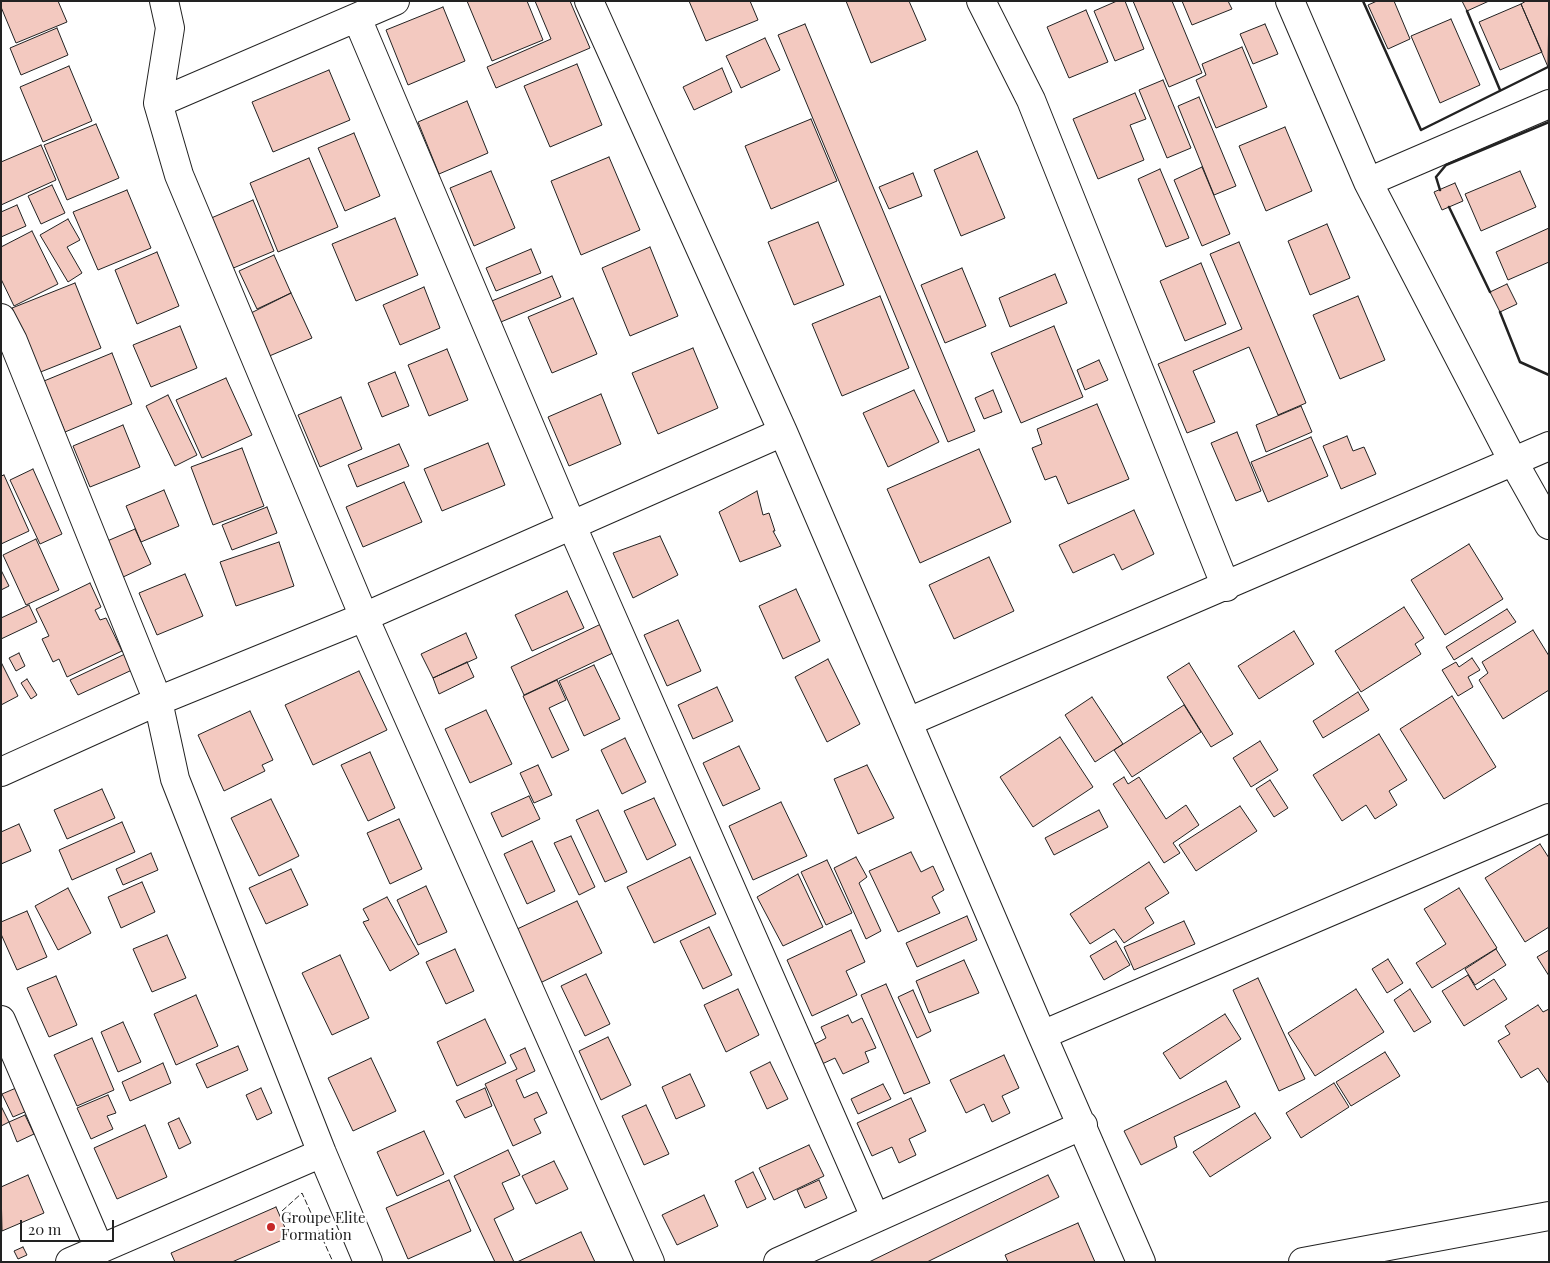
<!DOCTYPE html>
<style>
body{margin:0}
#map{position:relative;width:1550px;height:1263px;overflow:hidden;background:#fff;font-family:"Playfair Display",serif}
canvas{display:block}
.frame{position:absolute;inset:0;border:2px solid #222;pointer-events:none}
.scale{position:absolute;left:20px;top:1220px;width:94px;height:22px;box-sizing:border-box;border:2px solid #222;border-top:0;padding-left:6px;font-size:15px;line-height:18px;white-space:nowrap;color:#222;-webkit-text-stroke:4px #fff;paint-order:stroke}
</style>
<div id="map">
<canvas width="1550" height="1263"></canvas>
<div class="frame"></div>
<div class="scale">20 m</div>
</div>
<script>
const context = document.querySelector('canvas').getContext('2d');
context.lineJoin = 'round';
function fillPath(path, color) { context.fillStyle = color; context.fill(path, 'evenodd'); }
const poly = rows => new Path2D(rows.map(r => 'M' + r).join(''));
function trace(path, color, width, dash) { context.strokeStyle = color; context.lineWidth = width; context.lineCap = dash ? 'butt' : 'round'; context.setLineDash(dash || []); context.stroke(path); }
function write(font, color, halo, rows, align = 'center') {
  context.font = font + ' "Playfair Display",serif'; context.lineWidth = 4; context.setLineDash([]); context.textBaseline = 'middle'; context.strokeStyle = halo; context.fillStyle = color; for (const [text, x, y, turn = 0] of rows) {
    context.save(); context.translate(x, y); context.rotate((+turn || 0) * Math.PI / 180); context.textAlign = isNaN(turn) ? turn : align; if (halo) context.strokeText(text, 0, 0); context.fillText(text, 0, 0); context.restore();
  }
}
const building = poly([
 [1,1,58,1,67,22,16,43,1,7,1,1],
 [467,1,527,1,543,40,492,61,467,1],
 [535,1,570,1,590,48,496,88,487,67,551,39,535,1],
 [689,1,750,1,758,20,706,41,689,1],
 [846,1,909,1,926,40,871,63,846,1],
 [1117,1,1125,1,1144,49,1115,61,1094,11,1117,1],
 [1133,1,1172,1,1202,73,1169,87,1133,1],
 [1182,1,1228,1,1232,9,1192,25,1182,1],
 [1377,1,1394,1,1410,39,1388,49,1368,5,1377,1],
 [1462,1,1489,1,1467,11,1462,1],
 [1526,1,1549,1,1548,67,1521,4,1526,1],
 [1521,4,1542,52,1500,70,1479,22,1521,4],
 [443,7,465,61,408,85,386,30,443,7],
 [1086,10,1108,62,1069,78,1047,27,1086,10],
 [1451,19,1480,85,1440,103,1411,36,1451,19],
 [805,24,975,431,948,442,778,35,805,24],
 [1265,24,1278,54,1253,64,1240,34,1265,24],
 [57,28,68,55,21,75,10,48,57,28],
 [765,38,780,70,741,88,726,56,765,38],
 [1242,47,1267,107,1216,128,1196,80,1206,75,1202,64,1242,47],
 [577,64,602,125,550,147,524,86,577,64],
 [69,66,92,121,43,142,20,87,69,66],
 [722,68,732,92,694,110,683,87,722,68],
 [329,70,350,120,273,152,252,102,329,70],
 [1163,80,1191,148,1167,158,1139,90,1163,80],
 [1135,93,1146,119,1130,125,1144,160,1098,179,1073,119,1135,93],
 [1199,97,1236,186,1214,195,1178,106,1199,97],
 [467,101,488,153,439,174,418,122,467,101],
 [811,119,837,181,771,209,745,146,811,119],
 [96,124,119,178,67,200,44,145,96,124],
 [1285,127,1312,191,1266,211,1239,146,1285,127],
 [354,133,380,196,345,211,318,148,354,133],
 [41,145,56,180,1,205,1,162,41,145],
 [977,151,1005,218,961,236,934,170,977,151],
 [609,157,640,230,581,255,551,181,609,157],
 [309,158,338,227,278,252,250,183,309,158],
 [1202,167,1230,234,1202,246,1174,180,1202,167],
 [1160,169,1189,238,1166,247,1138,179,1160,169],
 [491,171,515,228,474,246,450,188,491,171],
 [1520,171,1536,207,1481,231,1465,194,1520,171],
 [913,173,922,196,889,209,879,187,913,173],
 [1455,183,1463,201,1442,210,1434,192,1455,183],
 [52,185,65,213,41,224,28,196,52,185],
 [127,190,151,248,98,270,73,212,127,190],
 [253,200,274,251,231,269,209,219,253,200],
 [17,205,26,226,1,237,1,212,17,205],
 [395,218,418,275,356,301,332,244,395,218],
 [68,219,80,240,67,247,82,273,68,282,40,235,68,219],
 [818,222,844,285,794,305,768,242,818,222],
 [1327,224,1350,278,1310,295,1288,241,1327,224],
 [1549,228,1549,262,1508,280,1496,252,1549,228],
 [32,231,58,284,14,306,1,279,1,247,32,231],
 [1239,242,1306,403,1278,415,1249,347,1193,371,1215,422,1187,433,1158,364,1242,329,1210,254,1239,242],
 [650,247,678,316,630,336,602,268,650,247],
 [531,249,541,273,496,291,486,268,531,249],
 [157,252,179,306,137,324,115,270,157,252],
 [274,255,291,293,257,309,239,271,274,255],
 [1201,263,1226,324,1185,341,1160,281,1201,263],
 [962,268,986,326,945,343,921,285,962,268],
 [1055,274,1067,303,1010,327,999,298,1055,274],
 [552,276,561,297,496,324,487,303,552,276],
 [75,283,101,348,38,373,12,308,75,283],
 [1507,284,1517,304,1500,312,1490,292,1507,284],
 [424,287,440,328,400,345,383,305,424,287],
 [291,293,312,338,267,357,249,314,291,293],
 [880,296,909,368,842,396,812,324,880,296],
 [1358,296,1385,360,1340,379,1313,315,1358,296],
 [573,298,597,354,552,373,528,317,573,298],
 [180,326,197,368,151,387,133,345,180,326],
 [1054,326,1083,397,1021,423,991,353,1054,326],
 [693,348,718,408,658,434,632,373,693,348],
 [447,349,468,400,429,416,408,365,447,349],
 [112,353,132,404,65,432,44,381,112,353],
 [1099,360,1108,380,1085,390,1077,370,1099,360],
 [395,372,409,406,382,417,368,383,395,372],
 [226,378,252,435,202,458,176,400,226,378],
 [914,390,939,442,888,467,863,413,914,390],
 [993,390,1002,412,984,419,975,398,993,390],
 [601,394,621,444,569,466,548,417,601,394],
 [168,395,197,455,175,466,146,406,168,395],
 [341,397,362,449,320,467,298,415,341,397],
 [1097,404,1129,479,1068,504,1056,476,1045,480,1032,448,1042,444,1037,429,1097,404],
 [1301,406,1312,432,1266,452,1256,425,1301,406],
 [123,425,140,467,90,487,73,446,123,425],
 [1237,432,1261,491,1236,501,1211,443,1237,432],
 [1347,436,1353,451,1364,447,1376,474,1341,489,1323,446,1347,436],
 [1311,437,1328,476,1268,502,1251,462,1311,437],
 [488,443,505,485,442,511,424,469,488,443],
 [399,444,409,466,357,487,348,465,399,444],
 [242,448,264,506,213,525,191,467,242,448],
 [979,449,1011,522,920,563,887,489,979,449],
 [33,469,62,534,40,544,10,480,33,469],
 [4,475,29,531,1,544,1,476,4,475],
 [404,482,422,522,363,547,346,507,404,482],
 [164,490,179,526,141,542,126,506,164,490],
 [757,491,763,515,769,513,775,531,773,531,781,546,740,562,719,512,757,491],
 [267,507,277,533,232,550,222,525,267,507],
 [1134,510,1154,554,1122,570,1114,554,1073,573,1059,545,1134,510],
 [135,529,151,564,121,578,105,542,135,529],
 [660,536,678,575,633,598,613,553,660,536],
 [36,539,59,590,26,605,3,555,36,539],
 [279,542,294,586,236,606,220,562,279,542],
 [1469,544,1503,599,1445,635,1411,580,1469,544],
 [989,557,1014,611,954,639,929,585,989,557],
 [1,570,9,586,1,590,1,570],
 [185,574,203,616,157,635,139,593,185,574],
 [90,583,101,607,95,610,100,620,106,618,122,651,67,677,59,659,53,662,42,639,49,636,36,609,90,583],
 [796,589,820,641,783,659,759,606,796,589],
 [567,591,584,628,532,651,515,615,567,591],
 [29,605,37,622,1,639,1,618,29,605],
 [1404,607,1424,638,1415,644,1421,654,1361,692,1335,651,1404,607],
 [1507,609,1516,622,1454,660,1446,647,1507,609],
 [678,620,701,671,667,686,644,635,678,620],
 [601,624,615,652,524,695,511,667,601,624],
 [1533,630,1549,656,1549,690,1503,719,1479,680,1488,673,1482,662,1533,630],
 [1294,631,1314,664,1259,699,1238,666,1294,631],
 [466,633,477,658,433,678,421,654,466,633],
 [19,653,25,666,16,671,9,658,19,653],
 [125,654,132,670,78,695,70,680,125,654],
 [1472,658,1480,670,1468,677,1473,687,1458,696,1442,670,1456,662,1459,667,1472,658],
 [828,659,860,724,827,742,795,677,828,659],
 [1,662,18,696,1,705,1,662],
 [467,662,474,677,439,694,433,678,467,662],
 [1189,663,1233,734,1211,747,1167,677,1189,663],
 [594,665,620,719,584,736,559,681,594,665],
 [359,671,387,730,313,765,285,705,359,671],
 [27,679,37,695,31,699,21,683,27,679],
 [557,680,566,700,549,708,569,750,552,758,523,696,557,680],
 [717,687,733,721,693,739,678,705,717,687],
 [1358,692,1369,710,1323,738,1313,721,1358,692],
 [1452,696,1496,767,1444,799,1400,729,1452,696],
 [1092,697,1123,744,1095,762,1065,715,1092,697],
 [1184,705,1201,732,1132,777,1114,750,1184,705],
 [486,710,512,764,470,783,445,729,486,710],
 [250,711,273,760,262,765,265,771,224,791,198,735,250,711],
 [1379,734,1407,780,1389,791,1397,805,1375,819,1366,805,1342,821,1313,775,1379,734],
 [1060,737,1093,787,1033,827,1000,777,1060,737],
 [625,738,646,782,622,794,601,750,625,738],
 [1260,741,1278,770,1251,787,1233,758,1260,741],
 [739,746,760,789,723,806,703,763,739,746],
 [370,752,395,808,368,821,341,765,370,752],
 [538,765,552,795,534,803,520,773,538,765],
 [867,765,894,818,858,834,834,779,867,765],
 [1124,777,1128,784,1139,777,1166,819,1186,805,1199,825,1173,843,1180,853,1164,863,1113,784,1124,777],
 [1270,780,1288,808,1274,817,1256,789,1270,780],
 [102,789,115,818,67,839,54,810,102,789],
 [529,796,540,819,502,837,491,813,529,796],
 [654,798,676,845,647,860,624,811,654,798],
 [271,799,299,856,259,876,231,818,271,799],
 [781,802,807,856,753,880,729,826,781,802],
 [1240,806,1257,831,1196,871,1179,845,1240,806],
 [598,810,627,872,605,882,576,820,598,810],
 [1099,810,1108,827,1054,855,1045,838,1099,810],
 [399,819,422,869,390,884,367,833,399,819],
 [122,822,135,852,72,880,59,850,122,822],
 [19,824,31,851,1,864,1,832,19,824],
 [571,836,595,887,579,895,554,843,571,836],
 [532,841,555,891,527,904,504,854,532,841],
 [1540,844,1549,858,1549,927,1525,942,1485,878,1540,844],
 [911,852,921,872,933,866,944,890,932,897,940,913,898,932,869,871,911,852],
 [151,853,158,870,123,885,116,869,151,853],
 [690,857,716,914,654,943,627,887,690,857],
 [856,857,867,877,859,883,881,931,866,939,834,868,856,857],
 [827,860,852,913,826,925,801,872,827,860],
 [1149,862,1169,893,1145,908,1154,923,1124,943,1114,929,1090,944,1070,914,1149,862],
 [291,869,308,905,266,924,249,888,291,869],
 [798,874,823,927,783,946,757,897,798,874],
 [142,882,155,912,121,928,108,897,142,882],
 [426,886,447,932,418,945,397,900,426,886],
 [68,888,91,933,58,950,35,906,68,888],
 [1459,888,1497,948,1432,988,1416,963,1446,944,1424,909,1459,888],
 [387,897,419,954,390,971,363,922,369,920,363,909,387,897],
 [577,901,602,953,540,983,515,930,577,901],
 [27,911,47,957,17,970,1,934,1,922,27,911],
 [967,916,977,940,917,967,906,943,967,916],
 [1184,921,1195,944,1134,970,1124,947,1184,921],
 [709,927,732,975,703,989,680,941,709,927],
 [851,930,865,962,846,971,857,995,812,1016,787,960,851,930],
 [167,935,186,978,152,992,133,949,167,935],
 [1116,941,1130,965,1104,980,1090,956,1116,941],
 [455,949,474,991,446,1004,426,962,455,949],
 [1496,949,1506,965,1475,985,1465,969,1496,949],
 [1549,950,1549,976,1537,957,1549,950],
 [340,955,369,1018,332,1035,302,973,340,955],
 [1388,959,1403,983,1387,993,1372,969,1388,959],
 [964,960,979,993,929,1013,916,981,964,960],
 [586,974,610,1024,585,1036,561,986,586,974],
 [1468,975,1477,990,1494,979,1507,999,1464,1026,1442,991,1468,975],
 [56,976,77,1025,49,1037,27,988,56,976],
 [1258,978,1305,1079,1279,1091,1233,990,1258,978],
 [886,984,930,1083,904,1094,861,995,886,984],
 [738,989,759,1035,726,1052,704,1005,738,989],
 [1356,989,1384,1032,1315,1076,1288,1033,1356,989],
 [1410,989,1431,1022,1414,1032,1394,1000,1410,989],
 [913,990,931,1031,917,1038,898,997,913,990],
 [196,995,218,1046,176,1065,154,1014,196,995],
 [1538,1005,1543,1012,1549,1009,1549,1084,1538,1068,1521,1078,1498,1041,1510,1034,1505,1026,1538,1005],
 [1225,1014,1241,1039,1180,1079,1163,1053,1225,1014],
 [848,1015,852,1023,862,1018,876,1048,865,1052,869,1062,843,1074,835,1058,822,1064,813,1045,826,1038,821,1027,848,1015],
 [485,1019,506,1063,457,1086,437,1042,485,1019],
 [123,1022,141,1062,118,1072,101,1032,123,1022],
 [608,1037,631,1085,601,1100,579,1051,608,1037],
 [92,1038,114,1090,77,1106,54,1055,92,1038],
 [238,1046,248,1070,207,1088,196,1064,238,1046],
 [525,1048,535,1071,516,1080,524,1098,537,1092,547,1113,534,1119,541,1133,513,1146,485,1084,517,1069,510,1055,525,1048],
 [1385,1052,1400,1076,1351,1106,1336,1082,1385,1052],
 [1004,1055,1019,1088,1002,1096,1010,1113,992,1122,984,1104,966,1113,950,1080,1004,1055],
 [371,1058,396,1111,353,1131,328,1078,371,1058],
 [770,1062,788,1099,767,1109,750,1072,770,1062],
 [163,1063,171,1083,130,1101,122,1082,163,1063],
 [690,1074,705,1106,676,1119,662,1087,690,1074],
 [1226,1081,1240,1107,1174,1137,1177,1147,1141,1165,1124,1131,1226,1081],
 [1334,1083,1349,1107,1301,1138,1286,1113,1334,1083],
 [883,1084,891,1099,858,1114,851,1099,883,1084],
 [16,1088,27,1111,13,1117,2,1094,16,1088],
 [261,1088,272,1113,257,1120,246,1095,261,1088],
 [485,1088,492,1106,465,1118,456,1101,485,1088],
 [108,1095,116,1113,107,1116,113,1129,91,1139,77,1108,108,1095],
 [911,1098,926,1131,909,1139,916,1155,899,1163,892,1147,872,1156,857,1123,911,1098],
 [646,1105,669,1154,644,1165,622,1116,646,1105],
 [1,1106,9,1122,1,1126,1,1106],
 [1255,1113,1271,1138,1210,1177,1193,1152,1255,1113],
 [25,1115,34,1134,17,1142,9,1122,25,1115],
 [179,1118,191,1143,179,1149,168,1123,179,1118],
 [145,1125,167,1177,117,1199,94,1148,145,1125],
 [424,1131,444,1174,397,1196,377,1152,424,1131],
 [809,1145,824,1176,774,1200,759,1168,809,1145],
 [508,1150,520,1175,502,1183,514,1209,494,1219,514,1262,495,1262,454,1176,508,1150],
 [554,1161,568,1189,536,1204,522,1176,554,1161],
 [753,1172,766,1199,747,1208,735,1181,753,1172],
 [28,1175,44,1213,2,1231,1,1187,28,1175],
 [1048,1175,1059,1197,927,1262,869,1262,1048,1175],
 [449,1180,471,1231,408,1259,386,1208,449,1180],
 [819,1180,827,1198,805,1208,797,1190,819,1180],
 [704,1195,718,1226,677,1245,662,1215,704,1195],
 [276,1207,289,1237,232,1262,175,1262,171,1253,276,1207],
 [1078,1223,1095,1262,1008,1262,1005,1255,1078,1223],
 [581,1232,595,1262,517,1262,581,1232],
 [23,1247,27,1255,18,1259,14,1251,23,1247]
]);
const minor = poly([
 [164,1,170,28,158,103,179,175,364,617,650,1262],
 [589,1,783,432,1042,1035,1141,1262],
 [981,1,1031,100,1226,587],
 [1290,1,1368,182,1513,461,1549,525],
 [357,18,572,526,875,1217],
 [158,103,395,1],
 [1368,182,1549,104],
 [1,318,13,341,158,701,175,779,322,1153,368,1262],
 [908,722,1549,446],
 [1,772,158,701,364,617,783,432],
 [1,1020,99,1248],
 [1042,1035,1549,818],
 [70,1262,322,1153],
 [778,1262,1083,1125],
 [1303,1262,1549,1216]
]);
const fence = poly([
 [282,1211,302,1193,333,1262]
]);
const wall = poly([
 [1363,1,1421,130,1548,67],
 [1467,11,1500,90],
 [1440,190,1436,177,1446,165,1549,122],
 [1449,207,1490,292],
 [1500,312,1520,362,1549,375]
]);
const markers = [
 [271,1227,5,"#c62828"]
];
const poiNames = [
 ["Groupe Elite",281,1218],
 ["Formation",281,1235]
];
fillPath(building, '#f3c9c0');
trace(building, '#222', 1);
trace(minor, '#222', 30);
trace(minor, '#fff', 28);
trace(fence, '#222', 1, [6, 2.5]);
trace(wall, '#222', 2.5);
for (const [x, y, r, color] of markers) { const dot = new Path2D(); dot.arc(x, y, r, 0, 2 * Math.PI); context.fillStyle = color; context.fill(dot); trace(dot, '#fff', 2); }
write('15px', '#222', '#fff', poiNames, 'left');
</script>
